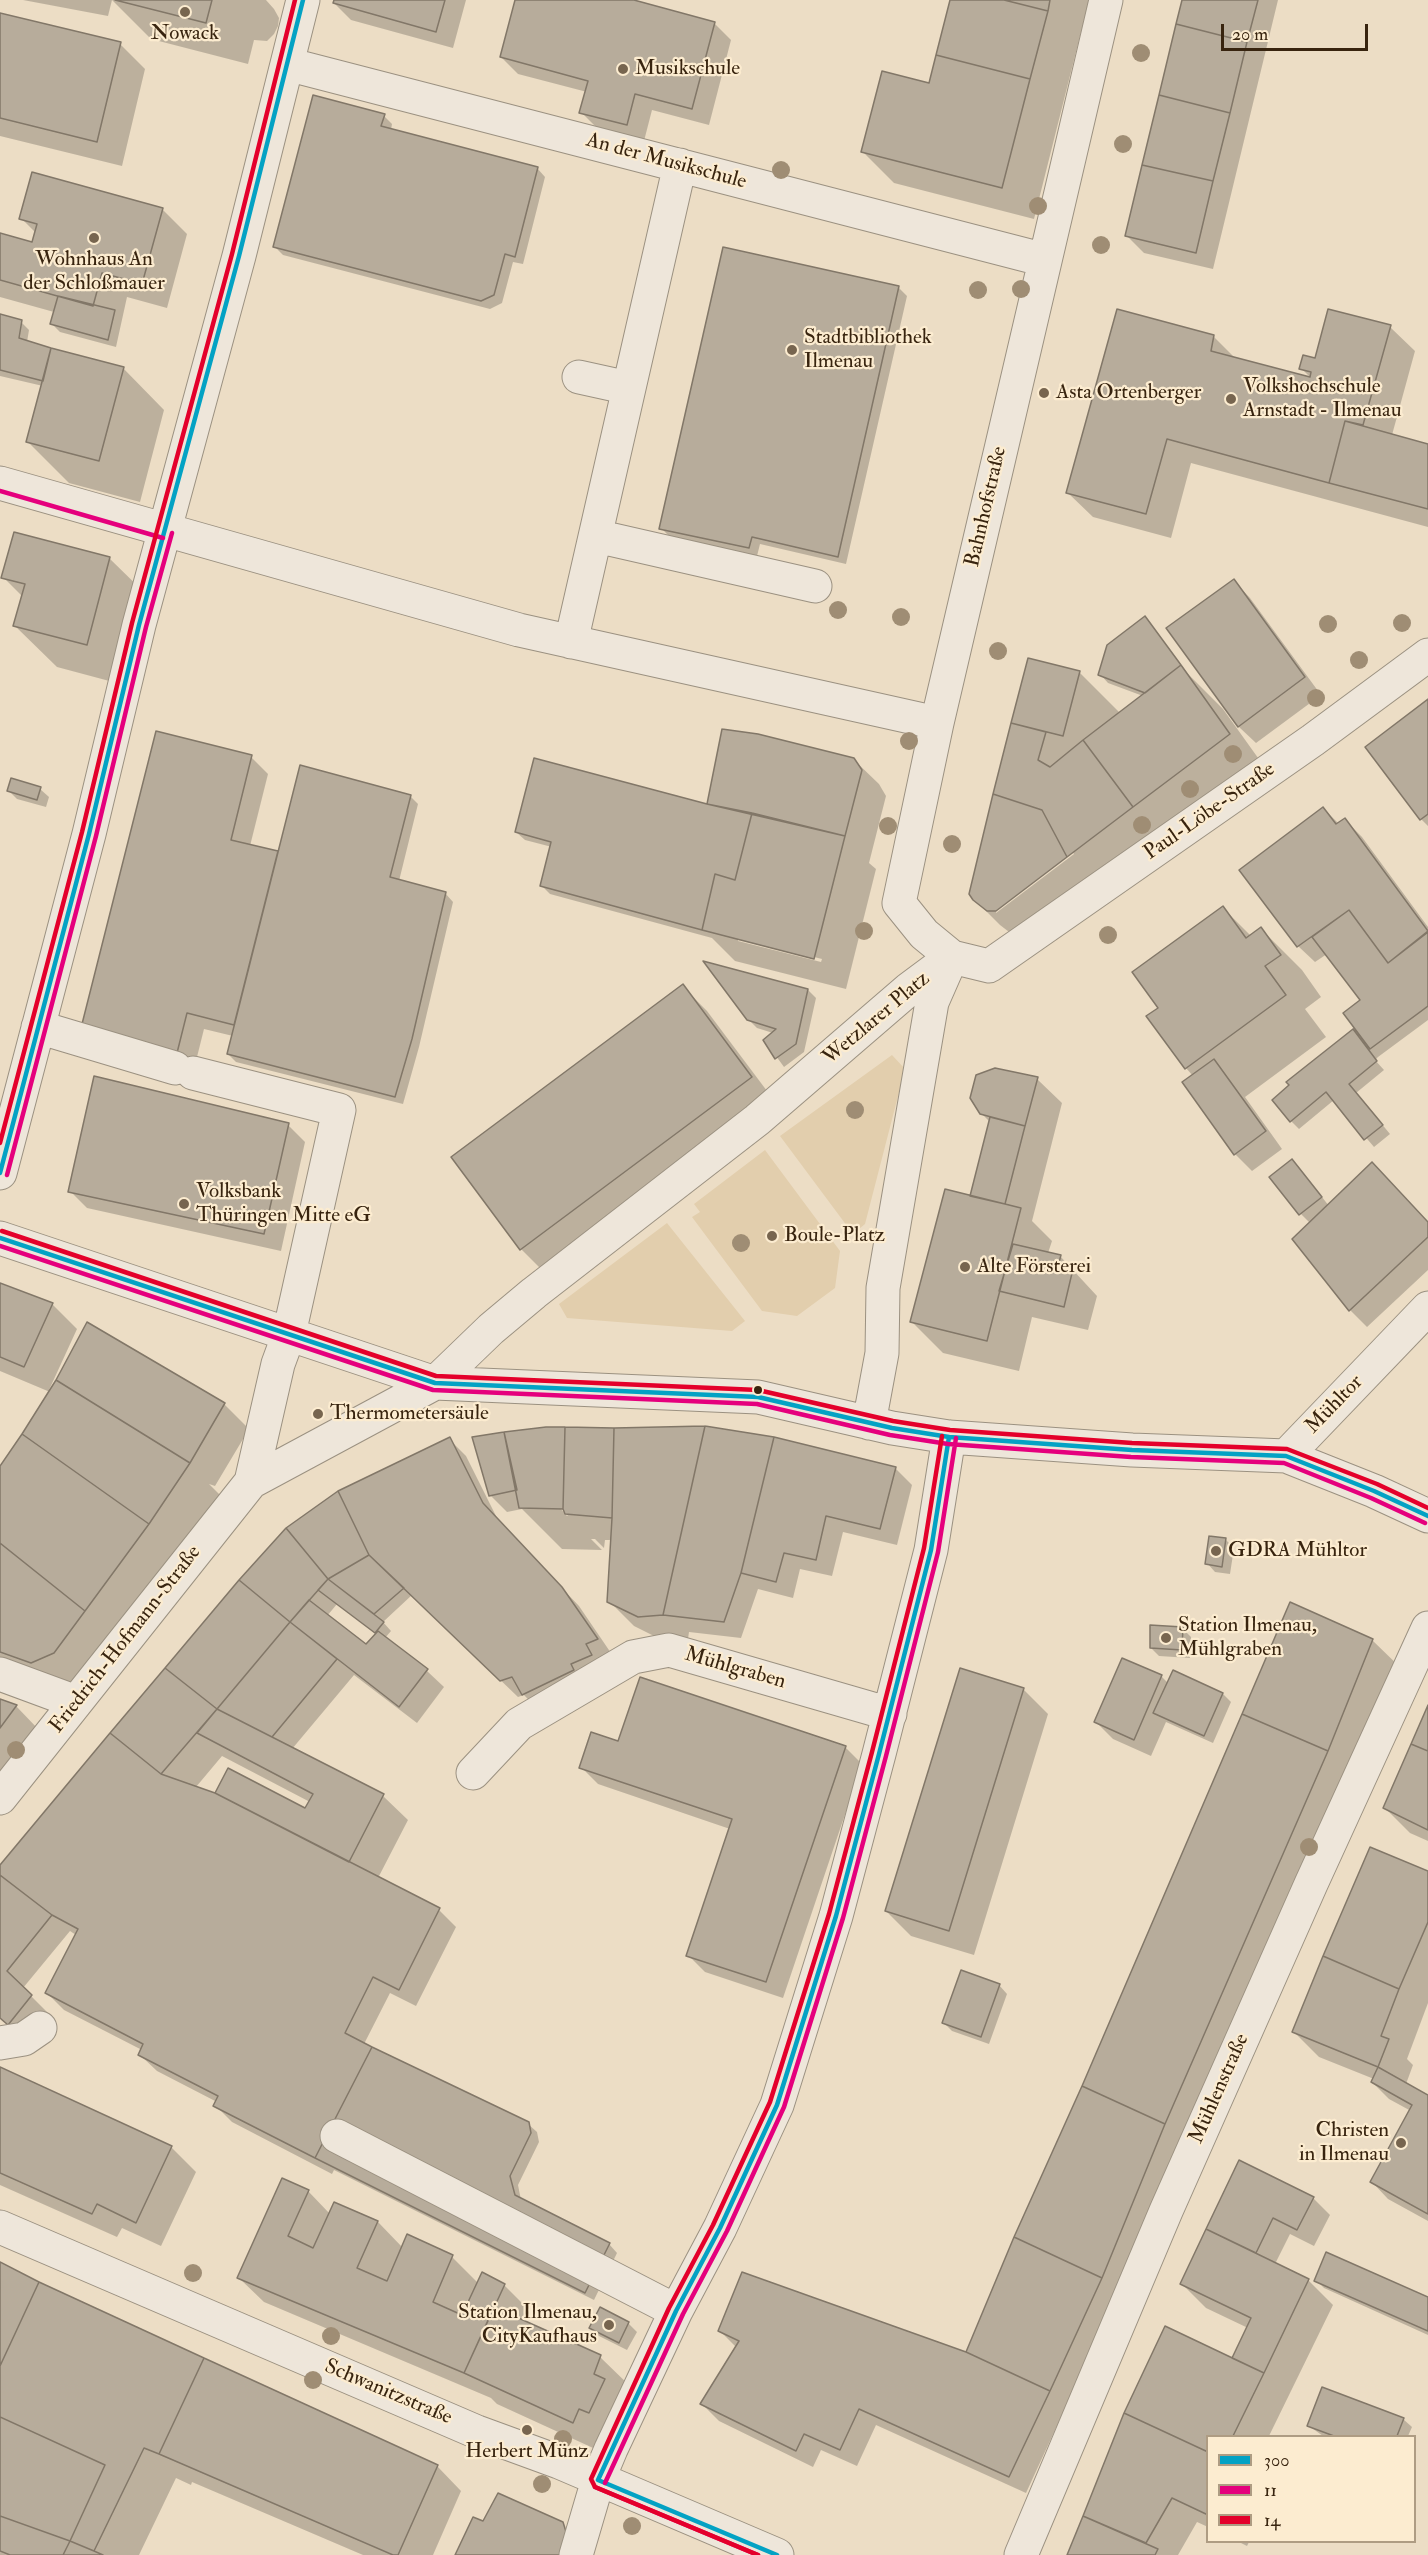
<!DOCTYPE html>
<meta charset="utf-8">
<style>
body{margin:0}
#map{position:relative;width:1428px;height:2555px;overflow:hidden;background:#ecddc5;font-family:"IM FELL Double Pica",serif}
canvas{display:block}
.legend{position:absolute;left:1206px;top:2435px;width:210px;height:108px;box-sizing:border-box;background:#fcecd0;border:2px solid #ae9c83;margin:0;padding:8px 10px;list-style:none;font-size:18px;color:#38240f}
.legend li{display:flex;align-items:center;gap:12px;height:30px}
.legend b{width:30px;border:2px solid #ae9c83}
.scale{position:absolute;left:1221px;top:24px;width:147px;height:27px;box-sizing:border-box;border:3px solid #38240f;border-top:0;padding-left:8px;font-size:18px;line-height:21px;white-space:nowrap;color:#38240f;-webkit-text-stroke:4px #fcecd0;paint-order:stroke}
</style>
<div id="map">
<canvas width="1428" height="2555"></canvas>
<ul class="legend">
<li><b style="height:8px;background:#03a2c4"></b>300</li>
<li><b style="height:8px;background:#e5007d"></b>11</li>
<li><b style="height:8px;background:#e4002b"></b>14</li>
</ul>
<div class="scale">20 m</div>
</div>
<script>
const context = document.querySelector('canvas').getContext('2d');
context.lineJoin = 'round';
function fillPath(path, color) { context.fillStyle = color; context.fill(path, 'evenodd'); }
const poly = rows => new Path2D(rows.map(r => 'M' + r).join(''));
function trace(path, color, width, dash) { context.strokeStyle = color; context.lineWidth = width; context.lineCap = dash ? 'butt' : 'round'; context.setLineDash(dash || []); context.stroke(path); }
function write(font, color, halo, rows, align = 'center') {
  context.font = font + ' "IM FELL Double Pica",serif'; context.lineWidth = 4.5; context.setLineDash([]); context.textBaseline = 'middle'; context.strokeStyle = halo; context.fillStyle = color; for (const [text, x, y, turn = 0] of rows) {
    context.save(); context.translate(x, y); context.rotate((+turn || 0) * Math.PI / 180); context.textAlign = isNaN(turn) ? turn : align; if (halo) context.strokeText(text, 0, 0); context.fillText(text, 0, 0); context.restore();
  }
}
const green = poly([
 [892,1055,905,1069,865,1224,853,1234,780,1136],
 [765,1150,840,1251,835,1288,797,1316,762,1311,692,1217,700,1212,694,1204],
 [667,1223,745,1321,732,1331,567,1318,559,1304]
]);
const shadow = poly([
 [23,0,266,0,274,9,279,18,278,26,274,34,267,41,254,40,248,64,151,39,112,0,108,16],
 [335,0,466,0,453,48,351,20,334,3],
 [517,0,628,0,714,23,731,40,709,125,652,110,644,141,598,129,581,112,587,92,518,74,501,57],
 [952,0,1089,0,1034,219,894,183,862,151,930,85],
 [1184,0,1278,0,1213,269,1144,253,1127,236],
 [0,14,120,44,145,69,122,166,0,136],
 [384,116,392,124,391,130,537,168,545,177,523,264,513,262,502,303,490,309,283,255,275,247],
 [162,209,187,234,167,308,127,297,116,347,60,332,51,323,54,312,0,297,0,235,33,244,36,233,21,218],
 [898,287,907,296,846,564,760,544,757,556,669,536,661,528],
 [0,316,21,322,29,330,27,342,123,368,164,410,140,502,69,483,28,442,43,386,0,376],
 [1390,327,1415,351,1392,435,1428,446,1428,527,1191,463,1171,538,1093,517,1068,493,1213,336,1236,359,1311,378,1301,368],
 [109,558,151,599,128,686,57,667,15,626,23,597,3,577],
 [1234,581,1250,598,1321,695,1256,743,1239,727,1168,628],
 [1145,618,1189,675,1223,709,1271,776,1013,935,1000,925,974,899,995,794,1029,660,1079,672,1121,714,1143,696,1108,683,1100,674],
 [1072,851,1074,854,996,913,996,909],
 [1428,701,1428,826,1421,819],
 [251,757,268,774,250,846,279,853,410,796,418,804,399,881,445,893,453,902,419,1047,403,1104,236,1062,228,1054,233,1036,204,1029,194,1069,100,1045],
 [853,759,879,784,886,796,869,863,876,869,846,989,735,961,712,938,550,894,542,886,552,847,525,840,516,832,708,805],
 [738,938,822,959,821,962,738,941],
 [40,789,49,797,46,807,17,799,9,791],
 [1323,808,1339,824,1345,820,1362,837,1428,927,1428,1020,1378,1057,1375,1060,1384,1070,1356,1093,1390,1134,1374,1147,1334,1100,1299,1129,1291,1121,1291,1085,1288,1082,1356,1029,1362,1000,1327,954,1315,962,1298,946],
 [1223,908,1251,936,1261,929,1302,970,1321,997,1305,1009,1326,1037,1245,1097,1282,1149,1252,1171,1235,1154,1193,1076,1186,1068,1160,1008],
 [682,986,707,1011,776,1103,546,1274,521,1249,454,1158],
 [808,990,816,998,804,1052,784,1067,765,1041,773,1033,757,1028,748,1019],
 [1037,1079,1062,1103,1032,1221,1052,1241,1048,1253,1060,1256,1097,1296,1088,1330,1032,1317,1019,1371,943,1353,912,1322,971,1197,990,1122,981,1113],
 [288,1125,305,1142,281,1251,87,1208,70,1191],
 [1300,1169,1329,1206,1428,1223,1428,1270,1367,1327,1350,1310,1294,1239,1310,1223,1301,1214],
 [0,1285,52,1304,77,1329,49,1390,224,1404,249,1429,215,1486,209,1484,230,1505,96,1694,0,1678,0,1468,50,1392,0,1371],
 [474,1438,895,1468,912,1485,897,1545,843,1532,832,1576,800,1569,793,1598,758,1589,741,1638,689,1632,688,1639,664,1641,634,1626,609,1601,613,1540,605,1540,604,1548,595,1539,591,1539,602,1550,562,1549,522,1509,507,1512,490,1495],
 [560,1508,564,1508,568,1515,567,1516],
 [449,1439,466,1456,499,1522,579,1606,613,1656,540,1712,524,1695,518,1697,412,1595,383,1622,391,1631,385,1638,427,1671,444,1687,417,1723,354,1675,292,1749,383,1796,408,1820,378,1878,439,1910,456,1927,416,2006,390,1993,364,2044,528,2124,537,2132,539,2142,518,2185,521,2200,609,2244,617,2253,594,2300,334,2170,332,2174,232,2122,215,2105,217,2102,157,2071,140,2055,142,2050,64,2010,47,1993,76,1935,70,1931,23,1988,48,2013,25,2040,0,2018,0,1867],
 [337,1604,377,1635,367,1646,327,1616],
 [222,1756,310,1802,306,1810,216,1795,196,1787],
 [1225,1539,1234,1548,1230,1574,1215,1572,1207,1563],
 [1183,1629,1191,1637,1190,1658,1159,1656,1151,1648],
 [1372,1640,1404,1671,1026,2493,876,2425,857,2466,821,2450,813,2467,719,2421,702,2404,737,2348,720,2331,967,2353],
 [1123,1660,1162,1677,1168,1683,1173,1672,1223,1694,1231,1702,1213,1743,1166,1722,1151,1756,1113,1739,1096,1722],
 [1023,1689,1048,1714,974,1955,911,1936,886,1911],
 [0,1700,16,1706,40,1731,0,1786],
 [1428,1711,1428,1841,1410,1833,1385,1808],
 [619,1743,845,1747,862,1764,783,1998,705,1972,688,1955,730,1829,598,1784,581,1767],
 [1428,1873,1428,2003,1407,2059,1413,2065,1406,2084,1428,2097,1428,2221,1388,2199,1372,2182,1411,2111,1389,2099,1372,2082,1374,2079,1319,2057,1294,2032],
 [999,1985,1007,1994,989,2044,952,2031,944,2023],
 [0,2069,171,2147,196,2172,161,2246,122,2228,117,2237,0,2185],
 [308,2191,330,2214,335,2204,378,2222,403,2248,452,2257,478,2283,504,2285,529,2310,524,2322,600,2357,632,2388,604,2453,497,2404,491,2398,264,2302,239,2278],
 [1313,2198,1330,2215,1314,2246,1290,2234,1275,2264,1308,2280,1333,2305,1269,2436,1208,2436,1208,2527,1197,2522,1178,2555,1069,2555,1125,2413,1233,2360,1248,2328,1206,2308,1181,2283,1212,2233,1207,2229],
 [0,2266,437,2466,461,2491,433,2555,363,2555,192,2482,191,2485,176,2478,139,2555,0,2555],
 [1316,2280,1428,2299,1428,2335,1324,2288],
 [601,2309,628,2323,637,2332,627,2350,599,2336,591,2328],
 [1403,2419,1412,2427,1408,2436,1323,2436,1309,2426],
 [1239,2542,1249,2542,1247,2546]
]);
const building = poly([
 [115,0,212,0,206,23,115,0],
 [334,0,445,0,436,32,333,3,334,0],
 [515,0,634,0,715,22,692,109,635,94,627,125,579,113,588,81,500,57,515,0],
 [950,0,1004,0,1048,11,1030,79,936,55,950,0],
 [1004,0,1050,0,1048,11,1004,0],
 [1182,0,1258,0,1247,42,1176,24,1182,0],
 [0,13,121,42,97,142,0,118,0,13],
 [1176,24,1247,42,1230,113,1159,95,1176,24],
 [936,55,1030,79,1002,188,861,152,882,71,929,83,936,55],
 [313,95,385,114,381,126,538,167,515,257,505,254,494,295,481,301,273,247,313,95],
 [1159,95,1230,113,1213,181,1142,165,1159,95],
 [1142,165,1213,181,1196,253,1125,236,1142,165],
 [32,172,163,208,142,284,102,273,93,306,0,280,0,233,32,242,37,224,19,219,32,172],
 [723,247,899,286,838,557,752,537,749,548,659,529,723,247],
 [58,296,115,310,108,340,50,324,58,296],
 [1117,309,1214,335,1211,351,1310,377,1311,372,1299,369,1303,355,1315,358,1328,309,1391,325,1363,425,1345,421,1329,483,1167,439,1146,514,1066,493,1117,309],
 [0,314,22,320,19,338,51,348,43,381,0,370,0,314],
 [51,348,124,367,99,461,26,442,51,348],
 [1345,421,1428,444,1428,509,1329,483,1345,421],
 [14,532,110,557,87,645,13,626,25,584,1,578,14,532],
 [1234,579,1305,677,1238,727,1166,628,1234,579],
 [1145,616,1181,665,1145,693,1098,675,1107,645,1145,616],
 [1028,658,1080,671,1063,736,1011,723,1028,658],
 [1181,665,1230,734,1133,807,1083,740,1181,665],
 [1428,699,1428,814,1420,820,1365,747,1428,699],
 [1011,723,1046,732,1038,760,1050,767,1083,740,1133,807,1067,857,1042,810,993,794,1011,723],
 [722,729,758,734,854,758,862,770,845,836,707,804,722,729],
 [156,731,252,755,231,840,278,851,234,1025,187,1013,177,1053,81,1028,156,731],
 [534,758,707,804,752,813,735,880,715,874,702,930,540,886,551,842,515,832,534,758],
 [300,765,411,795,390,877,446,892,412,1039,395,1097,227,1054,300,765],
 [11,778,41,787,37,800,7,791,11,778],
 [993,794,1042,810,1067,857,996,911,987,911,973,900,969,894,993,794],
 [1323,807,1336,824,1345,818,1428,931,1388,963,1349,910,1297,947,1239,870,1323,807],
 [752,813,845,836,814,959,702,930,715,874,735,880,752,813],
 [1223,906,1246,938,1261,927,1281,955,1265,966,1286,995,1185,1069,1146,1016,1158,1008,1132,972,1223,906],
 [1349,910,1388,963,1428,932,1428,1006,1370,1049,1343,1013,1360,1000,1312,937,1349,910],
 [703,961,808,989,796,1044,775,1059,763,1040,776,1029,747,1020,703,961],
 [683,984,752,1077,520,1250,451,1157,683,984],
 [1353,1029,1377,1061,1349,1084,1383,1125,1364,1140,1326,1092,1290,1122,1272,1100,1289,1085,1286,1082,1353,1029],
 [1214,1059,1266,1131,1234,1155,1182,1082,1214,1059],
 [995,1068,1038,1077,1025,1126,980,1114,970,1098,976,1075,995,1068],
 [94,1076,289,1123,264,1234,68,1192,94,1076],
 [990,1117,1025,1126,1005,1204,970,1196,990,1117],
 [1292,1159,1322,1197,1299,1215,1269,1177,1292,1159],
 [1372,1162,1428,1222,1428,1237,1349,1311,1292,1239,1372,1162],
 [945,1189,1021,1208,987,1341,910,1322,945,1189],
 [1013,1244,1061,1255,1058,1266,1073,1269,1064,1307,999,1291,1013,1244],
 [0,1283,53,1303,24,1367,0,1357,0,1283],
 [87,1322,225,1403,190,1463,56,1380,87,1322],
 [56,1380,190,1463,149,1524,22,1434,56,1380],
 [705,1426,774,1437,741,1573,724,1622,663,1615,705,1426],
 [705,1426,663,1615,638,1617,607,1602,612,1518,614,1428,705,1426],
 [546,1427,565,1427,563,1509,519,1508,504,1432,546,1427],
 [565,1427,614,1428,612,1518,565,1514,563,1509,565,1427],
 [504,1432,517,1490,489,1496,472,1437,504,1432],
 [22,1434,149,1524,85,1611,0,1543,0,1466,22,1434],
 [450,1437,483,1503,562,1587,598,1639,586,1644,592,1655,571,1664,574,1670,522,1695,512,1677,500,1681,369,1555,338,1491,450,1437],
 [774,1437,896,1467,880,1529,826,1516,816,1560,784,1553,776,1582,741,1573,774,1437],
 [338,1491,369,1555,328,1579,286,1528,338,1491],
 [286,1528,328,1579,290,1622,239,1580,286,1528],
 [1209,1536,1226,1538,1222,1567,1205,1564,1209,1536],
 [0,1543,85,1611,54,1653,31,1663,0,1652,0,1543],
 [369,1555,404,1588,374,1614,328,1579,369,1555],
 [328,1579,384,1622,375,1633,318,1590,328,1579],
 [239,1580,290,1622,217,1709,165,1668,239,1580],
 [309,1600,366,1644,378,1631,428,1669,399,1707,290,1622,309,1600],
 [1290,1602,1373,1639,1328,1751,1242,1714,1290,1602],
 [290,1622,337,1659,272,1737,217,1709,290,1622],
 [1150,1625,1183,1627,1182,1650,1150,1648,1150,1625],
 [1122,1658,1162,1675,1134,1740,1094,1722,1122,1658],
 [165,1668,217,1709,161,1774,110,1733,165,1668],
 [960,1668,1024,1688,949,1931,885,1911,960,1668],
 [1173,1670,1223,1693,1204,1736,1153,1713,1173,1670],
 [640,1677,846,1746,766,1982,686,1956,732,1819,579,1768,591,1732,618,1741,640,1677],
 [0,1699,17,1705,0,1728,0,1699],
 [1428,1705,1428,1751,1411,1744,1428,1705],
 [217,1709,384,1794,349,1862,215,1793,228,1768,305,1808,313,1794,197,1733,217,1709],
 [1242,1714,1328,1751,1165,2124,1082,2086,1242,1714],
 [110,1733,161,1774,215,1793,440,1908,399,1990,373,1977,345,2033,372,2047,315,2158,213,2106,218,2096,138,2055,143,2044,45,1993,78,1929,52,1915,0,1875,0,1865,110,1733],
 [1411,1744,1428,1751,1428,1830,1383,1808,1411,1744],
 [1370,1847,1428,1871,1428,1922,1399,1989,1323,1956,1370,1847],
 [0,1875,52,1915,7,1971,32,1995,8,2025,0,2018,0,1875],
 [1323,1956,1399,1989,1381,2036,1389,2039,1378,2067,1292,2032,1323,1956],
 [961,1970,1000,1984,981,2037,942,2023,961,1970],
 [372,2047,529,2122,531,2133,510,2176,515,2195,610,2243,585,2293,315,2158,372,2047],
 [0,2067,172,2146,136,2223,97,2204,92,2214,0,2173,0,2067],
 [1378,2067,1428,2095,1428,2214,1370,2182,1412,2105,1371,2082,1378,2067],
 [1082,2086,1165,2124,1102,2278,1014,2237,1082,2086],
 [1239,2160,1314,2197,1297,2230,1273,2218,1256,2253,1206,2229,1239,2160],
 [282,2178,309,2190,288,2236,313,2248,334,2202,378,2221,357,2268,387,2281,407,2234,453,2255,433,2302,462,2315,482,2272,505,2284,464,2373,237,2278,282,2178],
 [1206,2229,1309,2279,1264,2373,1232,2358,1251,2318,1180,2284,1206,2229],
 [1014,2237,1102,2278,1050,2391,966,2352,1014,2237],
 [1326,2252,1428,2297,1428,2331,1314,2281,1326,2252],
 [0,2262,39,2282,0,2366,0,2262],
 [742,2272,966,2352,1050,2391,1009,2477,859,2409,840,2450,804,2434,796,2451,700,2404,739,2341,718,2331,742,2272],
 [39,2282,204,2358,159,2454,144,2448,94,2551,70,2541,105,2465,0,2417,0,2366,39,2282],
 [494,2307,601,2355,594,2374,605,2379,589,2413,579,2409,573,2423,464,2373,494,2307],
 [600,2307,629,2322,619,2343,589,2328,600,2307],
 [1165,2326,1264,2373,1233,2436,1208,2436,1208,2452,1124,2413,1165,2326],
 [204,2358,438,2465,398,2555,393,2555,159,2454,204,2358],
 [1322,2387,1404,2418,1397,2436,1334,2436,1307,2426,1322,2387],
 [1124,2413,1208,2452,1208,2515,1172,2498,1146,2543,1083,2516,1124,2413],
 [0,2417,105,2465,70,2541,0,2516,0,2417],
 [498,2493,563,2522,567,2535,562,2555,455,2555,473,2517,483,2521,498,2493],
 [0,2516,70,2541,63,2555,10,2555,0,2551,0,2516],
 [1083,2516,1158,2549,1155,2555,1067,2555,1083,2516],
 [70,2541,94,2551,103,2555,63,2555,70,2541]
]);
const minor = poly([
 [1106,0,937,723,899,903,924,934,952,957,989,966,1313,740,1428,655],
 [287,64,1045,260],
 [579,377,629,388,680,165],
 [0,483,519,630,937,723],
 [596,536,815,586],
 [571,642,629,388],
 [38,1027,175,1068],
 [193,1073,339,1110,289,1334,278,1364,251,1482],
 [0,1173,89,834,139,625,239,256,303,0],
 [0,1238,435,1383,758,1397,892,1428,949,1437,1132,1450,1286,1456,1374,1491,1428,1516],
 [869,1423,882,1353,883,1288,932,1002,950,961],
 [1286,1456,1428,1308],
 [0,1674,76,1702],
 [473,1773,519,1724,633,1657,669,1650,890,1714],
 [0,1798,251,1482,435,1383,491,1329,534,1293,757,1120,909,989,952,957],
 [0,2043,24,2039,40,2028],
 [337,2136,676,2311],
 [0,2227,477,2432,559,2462,777,2555],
 [576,2555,598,2480,611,2449,676,2311,720,2228,777,2105,836,1916,879,1754,931,1550,949,1437],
 [1021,2555,1166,2211,1311,1884,1428,1628]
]);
const bus1 = poly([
 [0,1173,89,834,139,625,239,256,303,0],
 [0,1238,435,1383,758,1397,892,1428,949,1437,1132,1450,1286,1456,1374,1491,1428,1516],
 [598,2480,676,2311,720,2228,777,2105,836,1916,879,1754,931,1550,949,1437],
 [598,2480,777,2555]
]);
const bus2 = poly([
 [0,491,163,538],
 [7,1175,96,836,146,627,172,533],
 [0,1246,433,1390,757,1404,890,1435,948,1444,1131,1457,1284,1463,1371,1498,1425,1523],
 [605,2483,683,2314,727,2231,784,2107,843,1918,886,1756,938,1552,956,1438],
 [595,2487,758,2555]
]);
const bus3 = poly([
 [0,1143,82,832,132,623,232,254,295,0],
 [2,1231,436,1376,758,1390,893,1421,950,1430,1132,1443,1287,1449,1377,1484,1428,1508],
 [758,2555,595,2487,591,2479,669,2308,713,2225,770,2102,829,1914,872,1752,924,1548,942,1436]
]);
const trees = [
 [1141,53],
 [1123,144],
 [781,170],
 [1038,206],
 [1101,245],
 [1021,289],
 [978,290],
 [838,610],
 [901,617],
 [1402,623],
 [1328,624],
 [998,651],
 [1359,660],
 [1316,698],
 [909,741],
 [1233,754],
 [1190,789],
 [1142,825],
 [888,826],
 [952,844],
 [864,931],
 [1108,935],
 [855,1110],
 [741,1243],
 [16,1750],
 [1309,1847],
 [193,2273],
 [331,2336],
 [313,2380],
 [563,2439],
 [542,2484],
 [632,2526]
];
const markers = [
 [185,12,6,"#77654f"],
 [623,69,6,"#77654f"],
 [94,238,6,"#77654f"],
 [792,350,6,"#77654f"],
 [1044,393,6,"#77654f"],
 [1231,399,6,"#77654f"],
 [184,1204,6,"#77654f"],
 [772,1236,6,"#77654f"],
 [965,1267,6,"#77654f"],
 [758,1390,5,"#38240f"],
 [318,1414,6,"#77654f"],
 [1216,1551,6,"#77654f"],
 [1166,1638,6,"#77654f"],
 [1401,2143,6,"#77654f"],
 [609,2325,6,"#77654f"],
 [527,2430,6,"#77654f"]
];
const poiNames = [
 ["Nowack",185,34,"center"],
 ["Musikschule",635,69],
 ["Wohnhaus An",94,260,"center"],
 ["der Schloßmauer",94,284,"center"],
 ["Stadtbibliothek",804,338],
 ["Ilmenau",804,362],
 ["Volkshochschule",1243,387],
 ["Arnstadt - Ilmenau",1243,411],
 ["Asta Ortenberger",1056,393],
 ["Volksbank",196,1192],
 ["Thüringen Mitte eG",196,1216],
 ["Boule-Platz",784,1236],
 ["Alte Försterei",977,1267],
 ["Thermometersäule",330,1414],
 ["GDRA Mühltor",1228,1551],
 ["Station Ilmenau,",1178,1626],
 ["Mühlgraben",1178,1650],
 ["Christen",1389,2131,"right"],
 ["in Ilmenau",1389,2155,"right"],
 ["Station Ilmenau,",597,2313,"right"],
 ["CityKaufhaus",597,2337,"right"],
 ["Herbert Münz",527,2452,"center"]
];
const streetNames = [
 ["An der Musikschule",666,162,15],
 ["Bahnhofstraße",987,507,-77],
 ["Paul-Löbe-Straße",1210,812,-35],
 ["Wetzlarer Platz",877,1019,-40],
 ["Mühltor",1335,1405,-46],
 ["Friedrich-Hofmann-Straße",126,1640,-52],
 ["Mühlgraben",735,1669,16],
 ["Mühlenstraße",1220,2089,-66],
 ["Schwanitzstraße",388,2393,23]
];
fillPath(green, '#e2cead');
fillPath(shadow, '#0003');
fillPath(building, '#b7ac9b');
trace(building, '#827768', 1.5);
trace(minor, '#9b9181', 35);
trace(minor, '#eee6da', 33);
trace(bus1, '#03a2c4', 4.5);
trace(bus2, '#e5007d', 4.5);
trace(bus3, '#e4002b', 4.5);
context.fillStyle = '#9f8d74';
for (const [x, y] of trees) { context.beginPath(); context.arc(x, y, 9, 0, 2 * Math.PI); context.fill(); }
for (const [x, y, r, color] of markers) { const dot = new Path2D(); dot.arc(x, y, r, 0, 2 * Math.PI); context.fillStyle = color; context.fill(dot); trace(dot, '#fcecd0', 2); }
write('21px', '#38240f', '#fcecd0', poiNames, 'left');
write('21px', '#38240f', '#fcecd0', streetNames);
</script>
